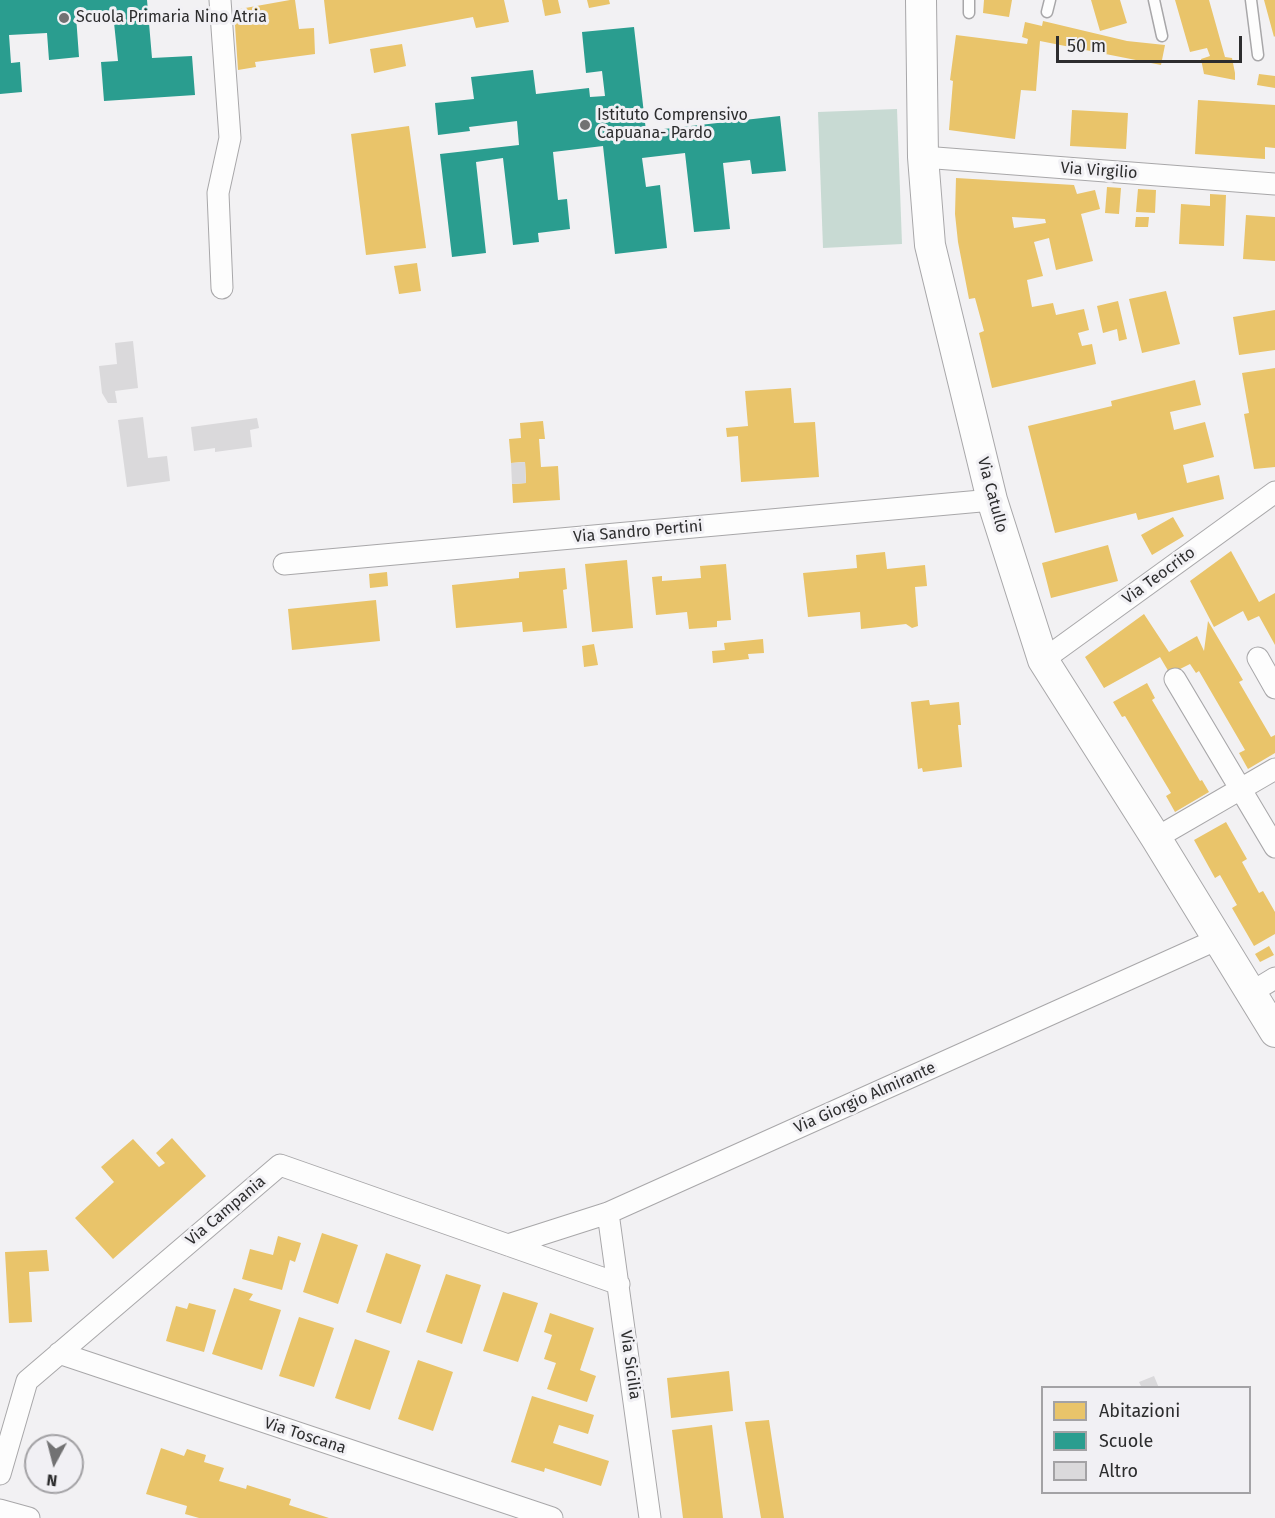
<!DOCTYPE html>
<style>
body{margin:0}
#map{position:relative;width:1275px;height:1518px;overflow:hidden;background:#f2f1f3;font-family:"Fira Sans",sans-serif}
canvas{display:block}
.legend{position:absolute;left:1041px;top:1386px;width:210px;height:108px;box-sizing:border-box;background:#f1f0f4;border:2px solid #a3a2a5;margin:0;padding:8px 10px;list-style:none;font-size:18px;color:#2d2d2e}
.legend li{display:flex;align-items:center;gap:12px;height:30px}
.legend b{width:30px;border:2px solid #a3a2a5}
.north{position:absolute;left:24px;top:1434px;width:60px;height:60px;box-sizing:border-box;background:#f1f0f4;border:2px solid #a3a2a5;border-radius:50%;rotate:187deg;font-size:16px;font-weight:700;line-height:24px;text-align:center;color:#2d2d2e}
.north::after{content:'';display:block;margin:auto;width:21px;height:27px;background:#727273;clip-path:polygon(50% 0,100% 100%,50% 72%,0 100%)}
.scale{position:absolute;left:1056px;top:36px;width:186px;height:27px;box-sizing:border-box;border:3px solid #2d2d2e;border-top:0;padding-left:8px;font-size:18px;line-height:21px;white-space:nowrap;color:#2d2d2e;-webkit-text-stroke:4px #f1f0f4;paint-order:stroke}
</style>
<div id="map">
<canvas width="1275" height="1518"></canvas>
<ul class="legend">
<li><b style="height:16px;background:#e9c46a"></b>Abitazioni</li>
<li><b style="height:16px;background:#2a9d8f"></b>Scuole</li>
<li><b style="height:16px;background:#dad9db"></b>Altro</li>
</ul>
<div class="north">N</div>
<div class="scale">50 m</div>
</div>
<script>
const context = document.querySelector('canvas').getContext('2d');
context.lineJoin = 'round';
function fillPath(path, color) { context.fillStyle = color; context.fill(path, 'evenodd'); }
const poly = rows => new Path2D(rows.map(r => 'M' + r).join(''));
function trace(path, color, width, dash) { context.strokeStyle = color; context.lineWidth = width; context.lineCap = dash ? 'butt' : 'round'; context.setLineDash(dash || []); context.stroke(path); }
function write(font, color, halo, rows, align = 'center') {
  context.font = font + ' "Fira Sans",sans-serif'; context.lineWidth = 6; context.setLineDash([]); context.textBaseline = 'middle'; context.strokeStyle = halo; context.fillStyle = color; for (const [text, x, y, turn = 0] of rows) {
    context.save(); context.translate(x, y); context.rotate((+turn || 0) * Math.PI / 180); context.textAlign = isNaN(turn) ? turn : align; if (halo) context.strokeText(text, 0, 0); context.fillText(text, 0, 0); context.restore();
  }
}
const green = poly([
 [897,109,902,244,823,248,818,112]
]);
const homes = poly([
 [290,0,295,0,299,29,314,28,315,54,255,62,256,67,238,70,234,10],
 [324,0,504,0,509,22,476,28,473,17,329,44],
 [542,0,558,0,561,13,545,16],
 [587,0,609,0,610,4,589,8],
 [984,0,1012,0,1009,17,983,13],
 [1091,0,1120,0,1127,23,1100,31],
 [1175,0,1209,0,1225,57,1232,58,1235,73,1235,80,1204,74,1201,59,1210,56,1207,48,1190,52],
 [1264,0,1275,0,1275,36,1274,37],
 [1043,21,1127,41,1165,45,1161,65,1040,41,1036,91,1021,90,1015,139,949,130,953,81,950,80,956,35,1027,44,1028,39,1022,37,1025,22,1042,26],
 [402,44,406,66,374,73,370,49],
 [1259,74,1275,76,1275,88,1257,85],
 [1198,100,1275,105,1275,148,1265,147,1265,159,1195,154],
 [1072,110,1128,113,1126,149,1070,146],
 [409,126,426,248,366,255,351,134],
 [956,178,1074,185,1077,194,1095,190,1100,209,1081,214,1093,261,1056,270,1049,238,1034,242,1043,276,1027,280,1032,307,1053,303,1056,315,1084,309,1089,330,1078,333,1082,346,1092,344,1096,364,992,388,979,333,984,331,975,298,969,299,958,242,955,214],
 [1012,217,1045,219,1046,223,1014,228],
 [1107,187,1121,188,1119,214,1105,213],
 [1138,189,1156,190,1155,213,1136,212],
 [1210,194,1226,195,1224,246,1179,244,1181,204,1210,206],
 [1246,215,1275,217,1275,261,1243,259],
 [1136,217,1149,217,1148,227,1135,227],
 [417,263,421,291,399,294,394,266],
 [1166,291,1180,344,1142,353,1129,299],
 [1118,301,1127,339,1119,341,1117,329,1103,333,1097,306],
 [1275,310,1275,350,1239,355,1233,317],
 [1275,368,1275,467,1254,469,1244,414,1249,413,1242,373],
 [1195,380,1201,405,1170,412,1174,430,1205,422,1214,457,1183,465,1187,483,1219,475,1224,499,1138,520,1136,513,1055,533,1028,426,1112,406,1111,401],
 [791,388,794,423,815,422,819,477,741,482,738,436,727,437,726,428,748,426,745,391],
 [543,421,545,439,539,439,541,467,558,466,560,500,513,503,512,484,526,483,525,462,511,463,509,439,521,438,520,423],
 [1173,517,1184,536,1152,555,1141,535],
 [1108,545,1118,581,1051,598,1042,563],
 [1231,551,1259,602,1275,593,1275,645,1259,616,1248,621,1243,611,1214,627,1190,581],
 [885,552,887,569,925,565,927,586,915,587,918,626,912,628,906,624,861,629,860,612,808,617,803,573,857,568,856,555],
 [627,560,633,628,592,632,585,564],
 [726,564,731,620,717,621,717,627,689,629,687,612,656,615,652,577,662,576,662,581,701,578,700,566],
 [565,568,567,589,563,590,567,628,523,632,522,622,456,628,452,585,519,578,519,572],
 [387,572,388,586,370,588,369,574],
 [376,600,380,641,292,650,288,609],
 [1144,614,1169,652,1197,636,1204,651,1208,621,1243,680,1239,682,1271,737,1275,735,1275,753,1248,769,1239,753,1245,750,1199,671,1196,673,1190,664,1170,674,1160,657,1104,688,1085,657],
 [763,639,764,653,748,654,749,659,713,663,712,651,725,650,724,643],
 [594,644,598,665,584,667,582,646],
 [1147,683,1155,698,1152,700,1200,781,1202,780,1209,792,1175,812,1166,796,1171,793,1125,716,1122,717,1113,702],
 [929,700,930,705,959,702,961,725,958,725,962,767,923,772,922,768,918,769,911,702],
 [1226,822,1247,859,1242,862,1259,893,1263,891,1275,912,1275,934,1254,946,1232,908,1237,905,1220,875,1215,878,1194,840],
 [1269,946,1274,955,1260,962,1255,954],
 [172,1138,206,1176,113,1259,75,1218,114,1182,101,1167,133,1139,159,1167,165,1163,156,1153],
 [322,1233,358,1245,338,1304,303,1292],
 [278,1236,301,1243,295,1262,290,1260,282,1290,242,1279,250,1249,273,1255],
 [47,1250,49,1271,29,1272,32,1322,9,1323,5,1252],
 [386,1253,421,1265,401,1324,366,1312],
 [446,1274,481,1285,462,1344,426,1332],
 [234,1288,253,1294,249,1300,281,1310,262,1370,212,1354],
 [503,1292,538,1303,518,1362,483,1351],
 [189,1303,216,1310,204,1352,166,1341,176,1306,187,1309],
 [550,1313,594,1328,580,1370,596,1376,587,1402,547,1389,556,1363,544,1359,552,1335,544,1332],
 [299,1317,334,1328,314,1387,279,1376],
 [355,1339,390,1351,370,1410,335,1398],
 [418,1360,453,1372,433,1431,398,1419],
 [729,1371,733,1411,671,1418,667,1378],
 [532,1396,594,1415,588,1434,559,1425,553,1443,609,1461,601,1486,545,1468,544,1472,511,1462],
 [769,1420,775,1460,784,1518,761,1518,745,1422],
 [712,1425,723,1518,683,1518,672,1430],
 [161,1448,184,1456,187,1449,206,1455,204,1462,224,1468,219,1481,246,1489,247,1485,291,1499,289,1505,329,1518,199,1518,185,1514,187,1506,146,1494]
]);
const schools = poly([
 [0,0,147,0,152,58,192,56,195,95,104,101,101,62,118,61,113,13,76,16,79,57,49,60,47,33,9,35,11,63,20,62,22,92,0,94],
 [634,27,646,131,780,116,786,171,752,174,750,160,723,163,730,229,694,232,685,153,642,158,646,187,660,185,667,248,615,254,603,146,553,152,558,200,567,199,570,229,538,233,539,242,513,245,503,158,476,162,486,253,452,257,440,154,519,145,517,121,469,127,470,131,438,135,435,103,474,99,471,77,533,70,536,94,589,88,590,97,605,96,602,71,586,73,582,32]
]);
const building = poly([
 [133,341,138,388,115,391,117,403,108,403,102,393,99,366,117,364,115,343],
 [143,417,148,458,167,456,170,481,127,487,118,420],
 [257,418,259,428,250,430,252,447,215,452,215,448,194,451,191,427],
 [525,462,526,483,512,484,511,463],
 [1154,1376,1159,1388,1142,1388,1139,1382]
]);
const lane = poly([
 [1154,0,1162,36],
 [1251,0,1258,55],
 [1047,12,1050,0],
 [969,13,969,0]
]);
const street = poly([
 [220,0,230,138,218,193,222,288],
 [923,157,1275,184],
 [284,564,992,500],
 [1258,658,1275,688],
 [1043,660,1275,492],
 [1175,679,1275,847],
 [1156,838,1275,769],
 [1252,992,1275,978],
 [608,1213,650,1518],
 [508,1245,608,1213,1218,939],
 [59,1353,552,1518],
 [0,1474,27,1381,280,1165,619,1284],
 [0,1510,29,1518]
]);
const secondary = poly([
 [921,0,923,157,930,245,992,500,1043,660,1156,838,1275,1032]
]);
const markers = [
 [64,18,6,"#727273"],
 [585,125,6,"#727273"]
];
const poiNames = [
 ["Scuola Primaria Nino Atria",76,18],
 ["Istituto Comprensivo",597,116],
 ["Capuana- Pardo",597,134]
];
const streetNames = [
 ["Via Virgilio",1099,171,4],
 ["Via Catullo",992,495,75],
 ["Via Sandro Pertini",638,532,-5],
 ["Via Teocrito",1159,576,-36],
 ["Via Giorgio Almirante",865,1098,-24],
 ["Via Campania",226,1211,-40],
 ["Via Sicilia",630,1365,82],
 ["Via Toscana",305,1436,18]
];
fillPath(green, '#c8dad3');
fillPath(homes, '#e9c46a');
fillPath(schools, '#2a9d8f');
fillPath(building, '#dad9db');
trace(lane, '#a8a7a9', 13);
trace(street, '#a8a7a9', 23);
trace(secondary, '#a8a7a9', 32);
trace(lane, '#fdfdfd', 10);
trace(street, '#fdfdfd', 21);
trace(secondary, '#fdfdfd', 30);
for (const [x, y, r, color] of markers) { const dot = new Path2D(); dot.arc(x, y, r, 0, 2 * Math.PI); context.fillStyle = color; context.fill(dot); trace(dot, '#f1f0f4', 2); }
write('16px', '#2d2d2e', '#f1f0f4', poiNames, 'left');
write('16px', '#2d2d2e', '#f1f0f4', streetNames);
</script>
